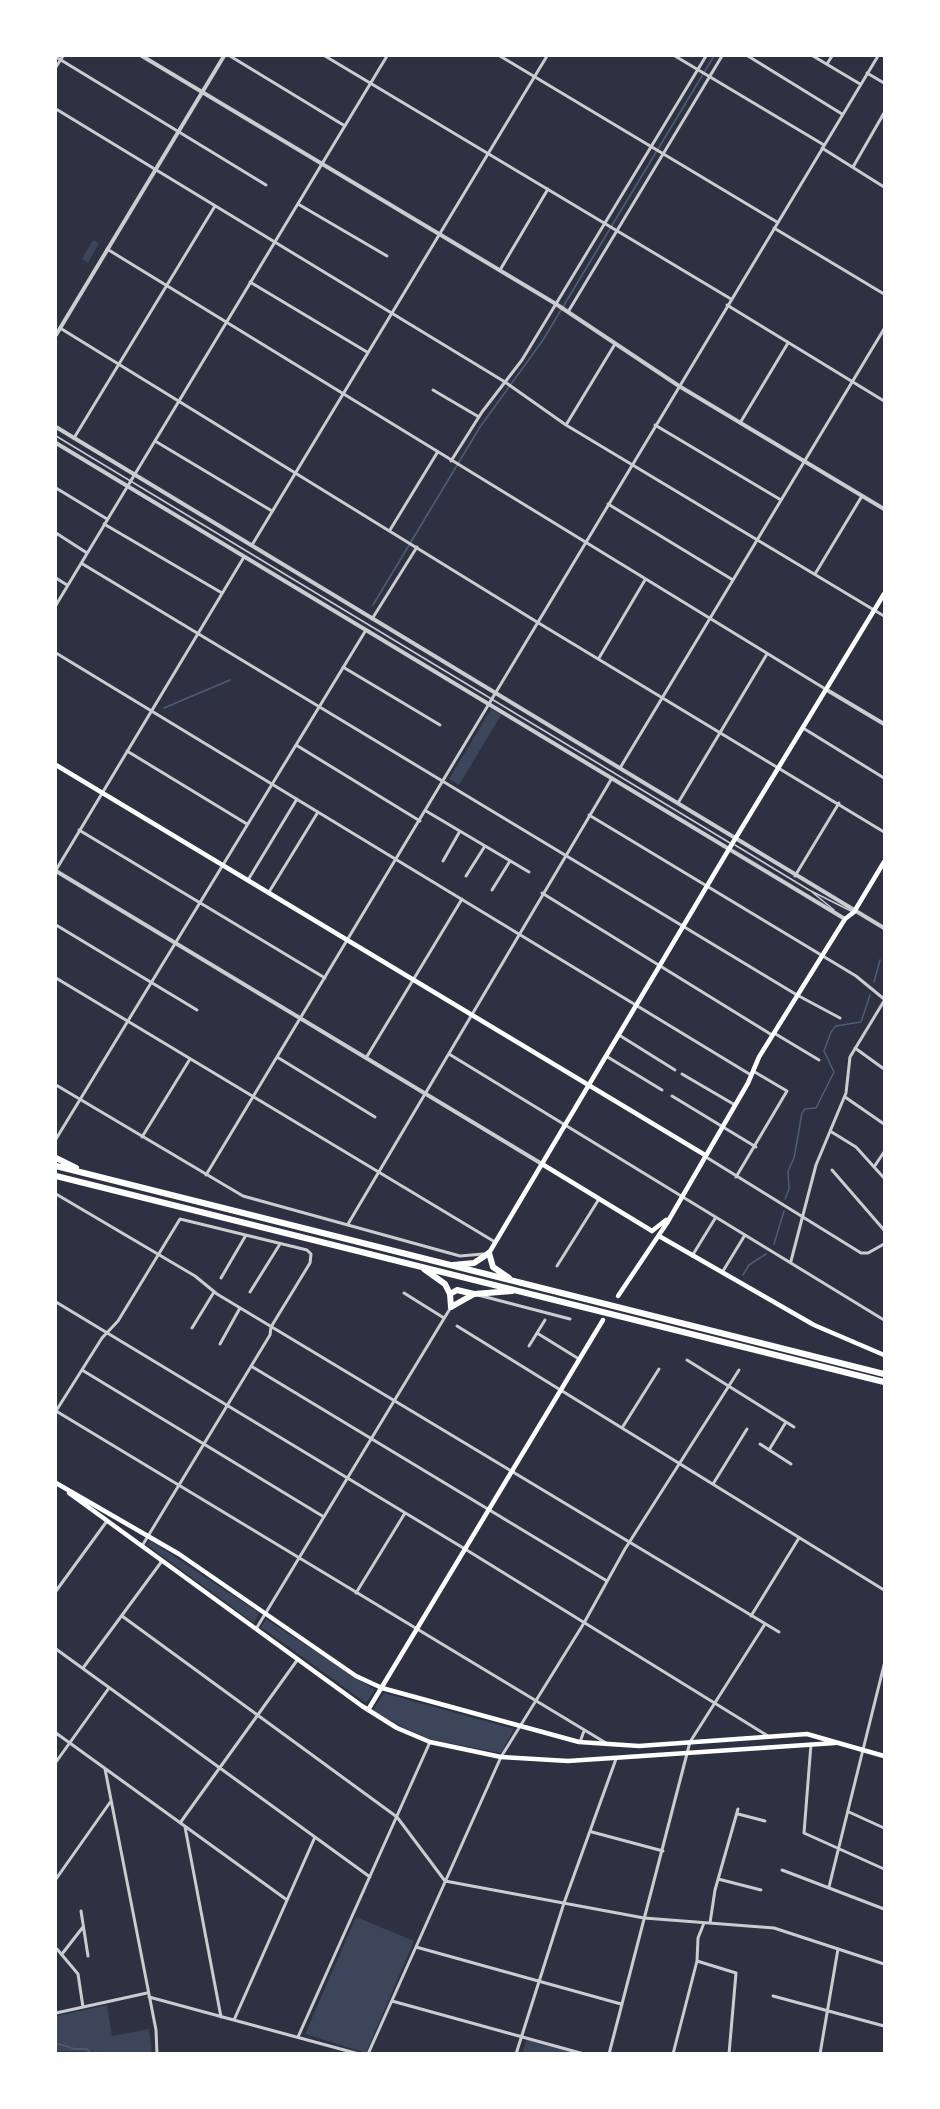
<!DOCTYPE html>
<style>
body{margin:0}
#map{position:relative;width:940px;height:2109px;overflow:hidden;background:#2d3142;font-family:"PT Sans",sans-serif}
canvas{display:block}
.frame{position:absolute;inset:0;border:57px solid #fff;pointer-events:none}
</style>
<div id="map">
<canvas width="940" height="2109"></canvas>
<div class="frame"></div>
</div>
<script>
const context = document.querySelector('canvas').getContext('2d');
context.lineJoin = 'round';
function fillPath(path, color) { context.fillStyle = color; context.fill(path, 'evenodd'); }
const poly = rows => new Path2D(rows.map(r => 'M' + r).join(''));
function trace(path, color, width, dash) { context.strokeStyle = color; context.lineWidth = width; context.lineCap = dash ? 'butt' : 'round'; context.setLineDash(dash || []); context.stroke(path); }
const green = poly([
 [93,240,99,243,88,263,82,259],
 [491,709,501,715,459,785,449,779],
 [150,1540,259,1613,254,1623,147,1545],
 [266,1619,375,1690,366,1703,261,1627],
 [384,1693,514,1729,501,1753,433,1740,404,1728,373,1710],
 [356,1917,414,1941,366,2053,305,2034],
 [107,2005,112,2036,149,2029,152,2053,56,2051,57,2016],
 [527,2038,578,2054,522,2054]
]);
const stream = poly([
 [373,605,480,427,543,340,714,56],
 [164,708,230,680],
 [874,982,880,960],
 [785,1199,789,1189,788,1171,794,1158,802,1113,805,1109,816,1108,834,1072,824,1051,831,1032,836,1026,861,1022,870,995],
 [774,1244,784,1211],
 [743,1275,749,1265,766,1254],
 [56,2043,75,2049,87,2049,91,2054]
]);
const service = poly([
 [56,436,730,843],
 [735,845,809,890,853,912],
 [812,892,834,910]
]);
const minor = poly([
 [230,56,345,126],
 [325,56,731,299],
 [500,56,777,222],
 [675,56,824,145],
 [748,56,842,114],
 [813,56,860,84],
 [56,57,266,185],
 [827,64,832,56],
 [56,67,63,56],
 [867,73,884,83],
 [56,109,505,382,566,425,884,616],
 [822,148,884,187],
 [853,167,884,113],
 [298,204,387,256],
 [774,228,884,294],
 [107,249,827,690],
 [500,270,548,189],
 [250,282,367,352],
 [727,305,884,401],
 [568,312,722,56],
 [60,328,537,622,884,832],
 [433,390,479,417],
 [740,423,788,343],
 [566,425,615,344],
 [655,425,781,500],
 [74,438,215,206],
 [155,441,272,511],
 [451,461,482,412,522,360,706,56],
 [56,488,107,519],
 [608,504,733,580],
 [104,524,222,593],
 [390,530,437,453],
 [56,533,87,553],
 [252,545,547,56],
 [81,563,797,995,840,1018],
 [815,574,862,496],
 [56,578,67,585],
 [56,605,387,56],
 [372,619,417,547],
 [56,653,751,1075],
 [599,658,645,580],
 [343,667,440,725],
 [803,728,884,778],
 [296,745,420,821],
 [127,751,247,824],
 [620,768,884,329],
 [678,803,767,654],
 [426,811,529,872],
 [589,815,856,976,884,999],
 [79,830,325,978],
 [443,861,460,831],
 [56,870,244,557],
 [466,876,485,846],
 [795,876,839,803],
 [248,880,297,799],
 [492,890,510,861],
 [269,892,318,812],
 [542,893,772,1035],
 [56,925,197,1010],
 [56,978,495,1242],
 [774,1033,819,1060],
 [619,1035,675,1070],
 [855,1048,884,1069],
 [449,1054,884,1320],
 [606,1056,662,1090],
 [277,1057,375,1117],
 [366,1058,462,899],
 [682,1074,735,1105],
 [56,1085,243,1196,460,1256,483,1254],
 [672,1096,756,1147],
 [845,1097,884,1124],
 [830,1131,856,1147,884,1178],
 [142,1137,190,1059],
 [56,1139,366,630],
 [706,1157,861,1253,868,1253,884,1244],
 [874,1167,884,1152],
 [832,1170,884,1230],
 [206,1175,878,56],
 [736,1177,787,1091,753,1071],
 [56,1194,195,1276,217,1294,779,1632],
 [348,1224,612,778],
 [692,1256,716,1217],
 [791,1261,816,1165,846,1093,850,1057,884,1001],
 [557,1266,599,1199],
 [723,1271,745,1235],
 [221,1278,246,1235],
 [250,1292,280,1244],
 [404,1293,444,1318],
 [478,1295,570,1319],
 [56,1302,465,1549,768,1736],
 [457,1326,884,1590],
 [192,1328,214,1292],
 [537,1333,579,1359],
 [220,1344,240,1308],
 [529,1346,545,1320],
 [687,1360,794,1427],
 [251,1366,607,1581],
 [82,1370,324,1517],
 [56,1411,102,1338,118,1321,180,1219,307,1250,311,1254,310,1263,271,1327,270,1335,142,1546],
 [56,1411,606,1743],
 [622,1428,659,1369],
 [760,1444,791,1464],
 [769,1450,786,1422],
 [713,1484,747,1429],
 [56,1591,107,1521],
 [356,1593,405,1513],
 [122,1616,397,1817,445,1881,644,1918,774,1928,884,1964],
 [751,1616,799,1538],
 [256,1629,451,1307],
 [56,1649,370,1877],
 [83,1668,162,1561],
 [56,1733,287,1900],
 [580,1742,584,1731],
 [811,1744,804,1833,884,1869],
 [56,1762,109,1688],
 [105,1769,156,2030,157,2054],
 [849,1812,884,1828],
 [738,1814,765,1821],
 [180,1823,298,1659],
 [185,1827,221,2017],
 [592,1832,663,1851],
 [782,1870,884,1909],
 [56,1879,111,1801],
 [718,1879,761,1890],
 [829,1887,884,1665],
 [81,1911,88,1956],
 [710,1923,715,1890,738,1809],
 [416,1947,621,2004],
 [57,1949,78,1974,83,2007],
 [62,1954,83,1927],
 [697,1961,736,1973,729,2054],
 [773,1996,884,2026],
 [149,1997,359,2054],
 [392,2001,584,2054],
 [56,2013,147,1993],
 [234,2020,315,1837],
 [298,2037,430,1742],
 [368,2054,501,1757,584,1623,625,1549,739,1370],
 [516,2054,564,1903,616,1759],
 [609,2054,690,1742,765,1624],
 [673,2054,697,1961,698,1938,704,1923],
 [791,2054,795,2054],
 [820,2054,838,1949]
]);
const tertiary = poly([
 [142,56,556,304,679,386,884,509],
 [56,335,224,56],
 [56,427,884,928],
 [56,443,845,919],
 [827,690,884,724],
 [56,871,542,1164]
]);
const secondary = poly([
 [56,765,705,1155],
 [542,1164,652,1231],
 [652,1231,666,1220],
 [659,1236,814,1325,884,1355],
 [489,1253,729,849,884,594],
 [618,1296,667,1223,748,1083,759,1057,845,919,854,912,884,862],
 [56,1483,179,1554,356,1676,382,1688,579,1742,639,1746,807,1734,884,1756],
 [69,1493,362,1706,397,1728,430,1742,501,1757,568,1761,835,1743],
 [368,1710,603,1320]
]);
const motorway = poly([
 [56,1158,76,1168],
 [56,1166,884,1374],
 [56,1176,884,1382],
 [489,1253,493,1267,509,1278],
 [453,1265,474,1263,489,1253],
 [424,1269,445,1284,450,1294,451,1307],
 [450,1294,457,1290,474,1294],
 [451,1307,474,1294,512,1291]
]);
fillPath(green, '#3c4559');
trace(stream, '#4f5d75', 1.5);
trace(service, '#caccd0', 1.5);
trace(minor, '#caccd0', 3);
trace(tertiary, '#caccd0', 4);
trace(secondary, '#fff', 4.5);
trace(motorway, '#fff', 6);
</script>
